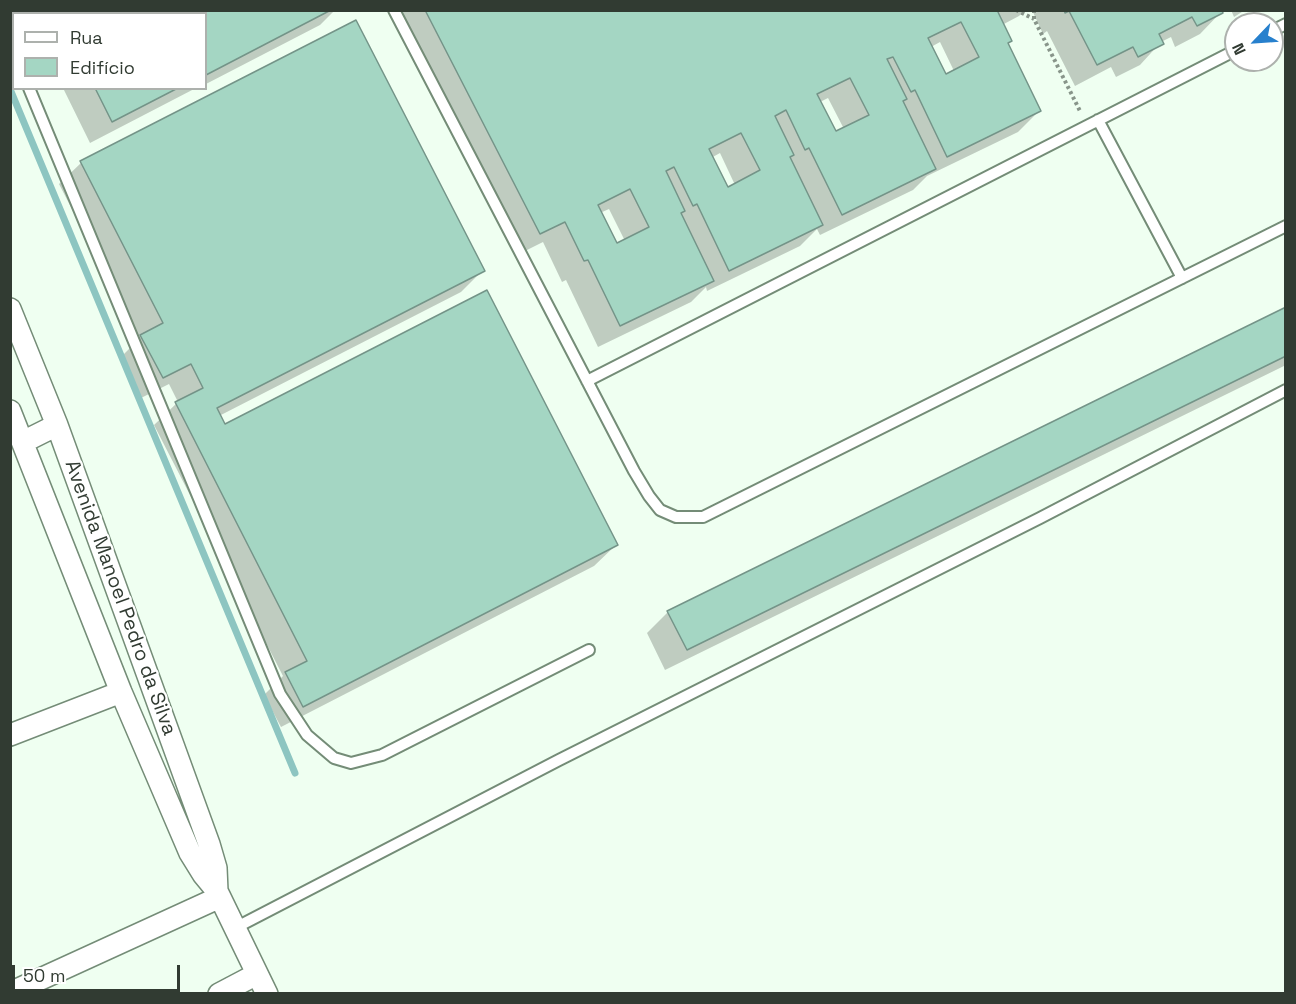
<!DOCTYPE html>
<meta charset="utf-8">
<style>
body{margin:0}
#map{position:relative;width:1296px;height:1004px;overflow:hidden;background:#effff1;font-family:"Space Grotesk",sans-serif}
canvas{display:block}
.frame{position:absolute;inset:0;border:12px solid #313b32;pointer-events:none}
.legend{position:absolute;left:12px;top:12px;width:195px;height:78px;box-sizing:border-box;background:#fff;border:2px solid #adb1ad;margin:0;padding:8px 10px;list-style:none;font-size:18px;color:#313b32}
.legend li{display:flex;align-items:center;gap:12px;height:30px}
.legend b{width:30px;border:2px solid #adb1ad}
.north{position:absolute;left:1224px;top:12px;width:60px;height:60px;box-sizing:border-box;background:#fff;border:2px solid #adb1ad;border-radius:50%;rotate:245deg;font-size:16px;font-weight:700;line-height:24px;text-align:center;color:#313b32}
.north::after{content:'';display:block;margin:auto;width:21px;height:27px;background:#2780cd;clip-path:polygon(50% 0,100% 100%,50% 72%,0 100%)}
.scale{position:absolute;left:12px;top:965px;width:168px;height:27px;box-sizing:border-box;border:3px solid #313b32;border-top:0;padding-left:8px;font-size:18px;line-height:21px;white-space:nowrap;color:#313b32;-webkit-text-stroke:4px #fff;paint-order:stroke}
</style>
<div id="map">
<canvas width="1296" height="1004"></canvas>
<div class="frame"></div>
<ul class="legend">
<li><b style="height:8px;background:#fff"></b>Rua</li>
<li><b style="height:16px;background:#a4d6c3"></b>Edifício</li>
</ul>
<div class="north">N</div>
<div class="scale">50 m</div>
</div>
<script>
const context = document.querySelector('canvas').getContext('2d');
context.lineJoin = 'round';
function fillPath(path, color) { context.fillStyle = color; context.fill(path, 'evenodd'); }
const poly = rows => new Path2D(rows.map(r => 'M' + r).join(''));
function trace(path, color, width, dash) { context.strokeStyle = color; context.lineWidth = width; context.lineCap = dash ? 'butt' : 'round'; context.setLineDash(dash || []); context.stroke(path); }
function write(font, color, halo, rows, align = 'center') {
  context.font = font + ' "Space Grotesk",sans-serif'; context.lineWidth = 4.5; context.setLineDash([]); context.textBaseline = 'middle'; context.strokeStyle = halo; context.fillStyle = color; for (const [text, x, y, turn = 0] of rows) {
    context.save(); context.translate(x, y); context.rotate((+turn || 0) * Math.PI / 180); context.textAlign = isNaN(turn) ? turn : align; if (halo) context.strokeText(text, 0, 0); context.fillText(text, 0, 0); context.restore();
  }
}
const shadow = poly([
 [23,10,335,10,320,25,206,84,206,14,24,14],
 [393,10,1025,10,1019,16,1002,25,1010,41,1007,44,1039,111,1018,132,927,176,913,190,820,235,817,229,800,246,707,291,706,287,691,302,598,347,566,280,562,282,543,242,519,254],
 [940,42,954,71,946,76,931,47],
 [828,98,844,129,836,133,820,102],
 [720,153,735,185,727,189,711,158],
 [609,209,625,241,616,245,600,213],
 [1032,10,1223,10,1200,34,1175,47,1171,37,1161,42,1140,65,1116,77,1111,67,1075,86,1047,31,1043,34],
 [1231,10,1245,10,1234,17],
 [355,22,483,270,461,292,219,416,225,426,616,545,594,566,281,727,264,695,283,676,154,425,178,402,169,384,141,398,120,358,139,339,59,184,81,163],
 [63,88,196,88,90,143],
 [1286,308,1286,365,665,670,647,633,668,612]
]);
const stream = poly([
 [10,89,295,773]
]);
const building = poly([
 [55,10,331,10,206,75,206,14,56,14,55,10],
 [425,10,997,10,1012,41,1008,43,1041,111,947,157,915,90,911,92,893,57,887,59,907,99,903,101,936,169,842,215,809,148,805,150,786,110,775,116,794,155,790,157,823,225,729,271,697,204,693,206,674,167,666,171,685,211,681,213,714,281,620,326,588,260,584,261,565,222,540,234,425,10],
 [961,22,979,57,946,74,928,38,961,22],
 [850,78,869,115,836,131,817,94,850,78],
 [741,133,760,170,728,187,709,149,741,133],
 [630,189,649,227,617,243,598,205,630,189],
 [1064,10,1222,10,1223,13,1197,26,1192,17,1159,34,1164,44,1138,57,1133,47,1097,65,1069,11,1065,13,1064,10],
 [356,20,485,271,217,408,225,424,487,290,618,545,303,707,285,672,307,661,175,402,203,388,191,364,163,378,140,335,163,323,80,161,356,20],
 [95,88,178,88,112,122,95,88],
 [1286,307,1286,356,687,650,667,611,1286,307]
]);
const path = poly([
 [1016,10,1034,19],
 [1034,10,1034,19,1080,111]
]);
const lane = poly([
 [394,10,634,471,649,496,660,510,676,517,703,517,1286,226],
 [1272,31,1286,24],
 [10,42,14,50],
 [29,88,280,694,307,735,334,758,351,763,382,755,589,650],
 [1098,120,1182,278],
 [587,381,1236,50],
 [235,928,559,760,1040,518,1286,390]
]);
const street = poly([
 [10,309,57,425,209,844,216,868,217,891,267,994],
 [10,411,121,692,190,853,203,874,217,891],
 [23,442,57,425],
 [10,735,121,692],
 [10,993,220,897],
 [219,994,257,974]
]);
const streetNames = [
 ["Avenida Manoel Pedro da Silva",120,598,70]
];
fillPath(shadow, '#0003');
trace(stream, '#8dc5c1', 7);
fillPath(building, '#a4d6c3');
trace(building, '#749488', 1.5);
trace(lane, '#748c77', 14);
trace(street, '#748c77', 24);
trace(path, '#88958a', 4, [3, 3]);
trace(lane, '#fff', 10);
trace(street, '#fff', 21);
write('20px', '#313b32', '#fff', streetNames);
</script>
